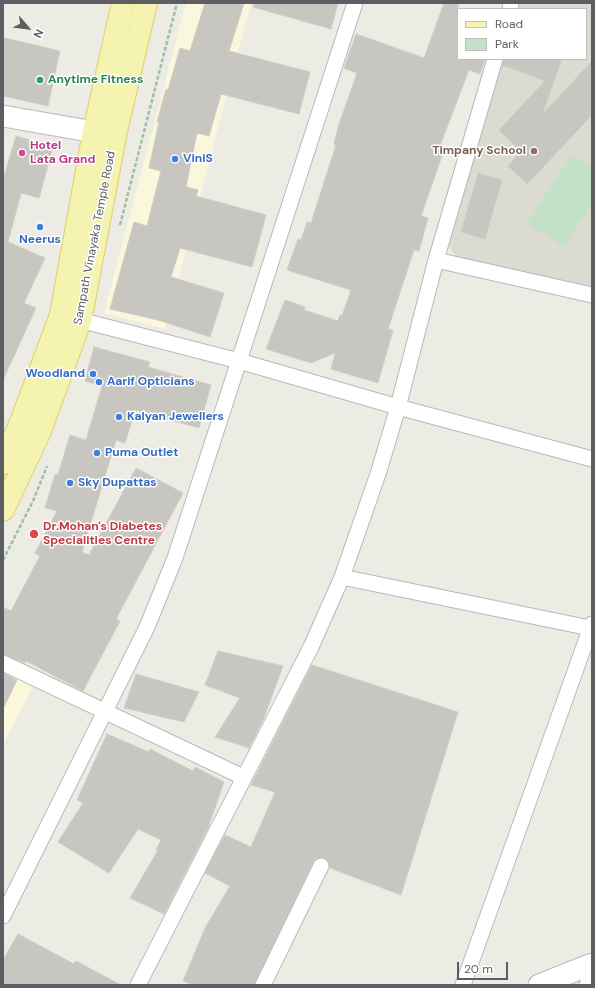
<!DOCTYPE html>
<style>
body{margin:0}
#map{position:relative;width:595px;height:988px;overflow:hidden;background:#edece4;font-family:"DM Sans",sans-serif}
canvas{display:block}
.frame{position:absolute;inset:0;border:4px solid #5c5e63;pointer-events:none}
.legend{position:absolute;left:457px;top:8px;width:130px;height:52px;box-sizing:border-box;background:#fff;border:1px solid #bebfc1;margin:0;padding:5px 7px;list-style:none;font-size:12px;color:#5c5e63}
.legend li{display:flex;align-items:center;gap:8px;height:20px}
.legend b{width:20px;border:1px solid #bebfc1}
.north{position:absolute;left:8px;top:8px;width:40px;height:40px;-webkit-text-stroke:3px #fff;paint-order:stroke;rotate:118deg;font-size:11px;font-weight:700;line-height:16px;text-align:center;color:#5c5e63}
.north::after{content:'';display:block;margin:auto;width:14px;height:18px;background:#5c5e63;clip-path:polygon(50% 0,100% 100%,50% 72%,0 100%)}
.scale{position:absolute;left:457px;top:962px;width:51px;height:18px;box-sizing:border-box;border:2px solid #5c5e63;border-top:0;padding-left:5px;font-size:12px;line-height:14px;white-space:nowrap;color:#5c5e63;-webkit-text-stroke:3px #fff;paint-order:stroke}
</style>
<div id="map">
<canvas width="595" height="988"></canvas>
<div class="frame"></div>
<ul class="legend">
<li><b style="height:5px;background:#f5f3b0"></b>Road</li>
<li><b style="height:11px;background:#c3e1c7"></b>Park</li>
</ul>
<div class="north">N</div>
<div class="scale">20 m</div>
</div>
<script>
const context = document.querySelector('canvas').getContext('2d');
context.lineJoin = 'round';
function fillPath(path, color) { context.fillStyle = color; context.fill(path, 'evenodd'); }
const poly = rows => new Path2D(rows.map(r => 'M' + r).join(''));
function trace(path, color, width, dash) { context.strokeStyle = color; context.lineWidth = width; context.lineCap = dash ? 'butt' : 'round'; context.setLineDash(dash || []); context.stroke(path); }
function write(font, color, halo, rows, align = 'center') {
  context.font = font + ' "DM Sans",sans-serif'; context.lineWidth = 3; context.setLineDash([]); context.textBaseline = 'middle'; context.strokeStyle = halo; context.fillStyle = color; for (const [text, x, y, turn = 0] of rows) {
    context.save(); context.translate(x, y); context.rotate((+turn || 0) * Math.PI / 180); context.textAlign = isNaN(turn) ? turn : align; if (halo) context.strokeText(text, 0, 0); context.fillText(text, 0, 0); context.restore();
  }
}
const commercial = poly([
 [186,3,251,3,165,329,104,313],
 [3,670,34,684,3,745]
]);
const education = poly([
 [519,3,592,3,592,284,590,287,457,258,448,244,502,59,586,59,586,9,517,9]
]);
const green = poly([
 [572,155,592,168,592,204,564,247,527,223]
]);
const building = poly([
 [205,3,244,3,229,51,310,72,299,114,221,94,209,136,197,133,186,187,198,190,196,196,266,215,252,267,180,248,171,277,224,293,210,337,158,320,110,309,134,222,147,226,161,171,149,168,159,122,157,122,166,89,168,90,180,48,190,51,205,3],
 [254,3,338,3,331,29,253,7,254,3],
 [444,3,458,3,458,59,485,59,480,74,469,70,439,148,444,150,421,216,428,218,419,251,414,250,388,329,393,330,378,383,331,369,335,353,311,363,266,349,285,300,305,307,304,310,338,321,340,315,342,316,351,290,287,270,298,239,301,240,307,222,311,223,336,145,334,144,339,124,357,73,344,68,356,34,424,58,444,3],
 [5,38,60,51,48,106,3,96,3,49,5,38],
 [504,59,562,59,542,115,592,61,592,115,527,184,508,166,521,151,499,130,545,81,502,65,504,59],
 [16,136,53,147,39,198,21,193,8,242,45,258,24,303,36,308,3,380,3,180,16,136],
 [478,173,502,180,485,239,461,232,478,173],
 [94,347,150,362,148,367,211,385,199,428,135,410,125,443,116,440,82,552,89,555,136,468,183,493,116,619,120,621,83,691,26,661,25,663,3,654,3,607,11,611,40,556,35,553,57,511,45,508,55,474,58,475,70,435,86,440,102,386,85,381,94,347],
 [218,651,283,666,263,720,249,748,215,737,240,698,205,685,218,651],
 [312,665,458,712,401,895,330,868,329,861,325,858,316,858,313,862,254,985,194,985,183,981,205,928,230,886,205,873,225,835,251,847,275,792,251,785,312,665],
 [3,673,17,680,3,709,3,673],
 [136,674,199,692,184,722,124,708,136,674],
 [107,734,149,752,150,749,193,771,195,767,224,782,208,828,164,914,130,898,158,850,156,850,161,840,138,829,109,873,58,842,83,803,77,800,107,734],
 [18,934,74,964,76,961,121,985,3,985,3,960,18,934]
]);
const path = poly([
 [120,225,177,3],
 [3,560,33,501,47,466]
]);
const street = poly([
 [510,9,511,3],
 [436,260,592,295],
 [72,318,239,361,398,407,592,459],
 [342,577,590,628],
 [3,663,243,777],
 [3,916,147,627,175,558,355,3],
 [138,985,311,647,342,577,379,471,398,407,436,260,495,59],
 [263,985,321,866],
 [463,985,592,624]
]);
const secondary = poly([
 [3,116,94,132],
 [539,985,592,964],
 [590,985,592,984]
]);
const primary = poly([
 [3,463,21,422,61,315,94,132,123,3],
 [3,510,40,431,80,321,116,131,146,3]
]);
const markers = [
 [40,80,4,"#2e9e5b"],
 [534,151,4,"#8d6e63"],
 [22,153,4,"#d1479c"],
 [175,159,4,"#3f7fe0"],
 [40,227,4,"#3f7fe0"],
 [93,374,4,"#3f7fe0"],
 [99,382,4,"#3f7fe0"],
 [119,417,4,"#3f7fe0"],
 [97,453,4,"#3f7fe0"],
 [70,483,4,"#3f7fe0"],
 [34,534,5,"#e0444e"]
];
const leisureNames = [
 ["Anytime Fitness",48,80]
];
const hotelNames = [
 ["Hotel",30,146],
 ["Lata Grand",30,160]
];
const educationNames = [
 ["Timpany School",526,151]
];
const shopNames = [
 ["ViniS",183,159],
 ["Neerus",40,240,"center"],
 ["Woodland",85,374,"right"],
 ["Aarif Opticians",107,382],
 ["Kalyan Jewellers",127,417],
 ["Puma Outlet",105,453],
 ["Sky Dupattas",78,483]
];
const streetNames = [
 ["Sampath Vinayaka Temple Road",95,238,-79]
];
const healthNames = [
 ["Dr.Mohan's Diabetes",43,527],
 ["Specialities Centre",43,541]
];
fillPath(commercial, '#faf7dc');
fillPath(education, '#dcdbd2');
fillPath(green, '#c3e1c7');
fillPath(building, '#c8c6c0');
trace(building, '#d0cec3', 1);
trace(street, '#b6b8bc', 17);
trace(secondary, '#b7b9be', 23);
trace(primary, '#e0cf69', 24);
trace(path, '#9cbfaa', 2.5, [4, 2]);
trace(street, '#fff', 15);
trace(secondary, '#fff', 21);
trace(primary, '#f5f3b0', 22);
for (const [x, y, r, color] of markers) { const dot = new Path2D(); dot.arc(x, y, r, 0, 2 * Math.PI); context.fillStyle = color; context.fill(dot); trace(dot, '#fff', 1.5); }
write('bold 12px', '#27864d', '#fff', leisureNames, 'left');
write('bold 12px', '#b23c85', '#fff', hotelNames, 'left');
write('bold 12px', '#785e54', '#fff', educationNames, 'right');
write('bold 12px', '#366cbe', '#fff', shopNames, 'left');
write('12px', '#5c5e63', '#fff', streetNames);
write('bold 12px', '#be3a42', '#fff', healthNames, 'left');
</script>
